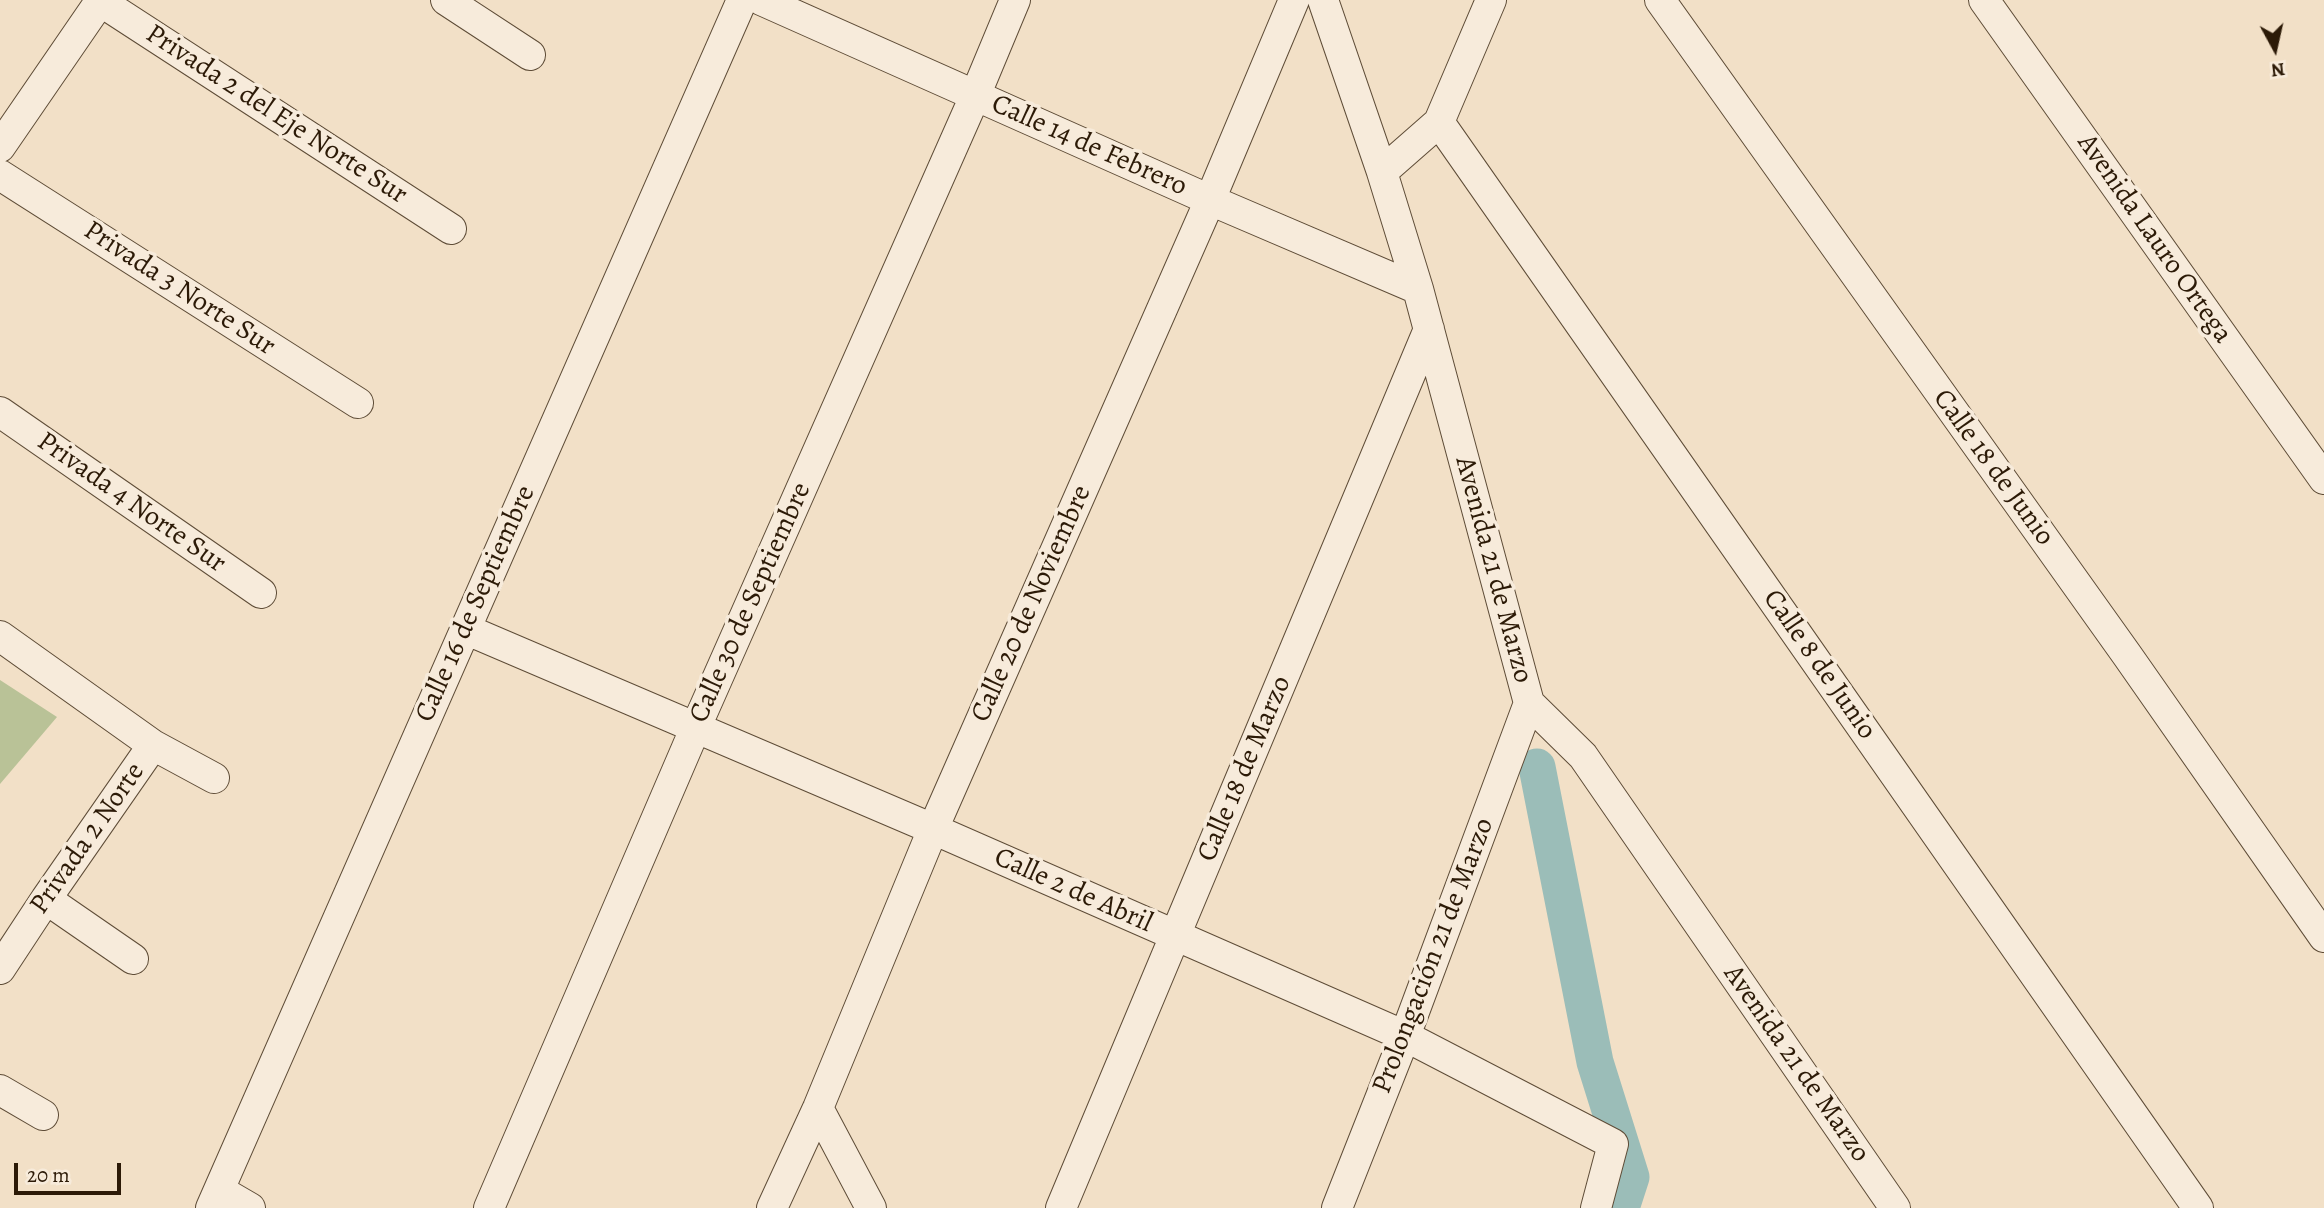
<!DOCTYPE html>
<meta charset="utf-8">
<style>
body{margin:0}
#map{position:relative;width:2324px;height:1208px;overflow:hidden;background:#f2e0c7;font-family:Alegreya,serif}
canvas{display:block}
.north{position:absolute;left:2240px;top:14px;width:70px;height:70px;-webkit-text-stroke:5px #f7ebdb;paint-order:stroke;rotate:172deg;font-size:19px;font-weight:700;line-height:28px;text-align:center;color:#2c1a07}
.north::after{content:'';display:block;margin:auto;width:24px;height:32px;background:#2c1a07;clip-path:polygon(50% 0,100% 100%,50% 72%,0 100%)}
.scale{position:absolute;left:14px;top:1163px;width:107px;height:32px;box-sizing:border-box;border:4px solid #2c1a07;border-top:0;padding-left:9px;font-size:21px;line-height:24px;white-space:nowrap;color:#2c1a07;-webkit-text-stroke:5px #f7ebdb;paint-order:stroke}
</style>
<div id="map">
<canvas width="2324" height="1208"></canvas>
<div class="north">N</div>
<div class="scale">20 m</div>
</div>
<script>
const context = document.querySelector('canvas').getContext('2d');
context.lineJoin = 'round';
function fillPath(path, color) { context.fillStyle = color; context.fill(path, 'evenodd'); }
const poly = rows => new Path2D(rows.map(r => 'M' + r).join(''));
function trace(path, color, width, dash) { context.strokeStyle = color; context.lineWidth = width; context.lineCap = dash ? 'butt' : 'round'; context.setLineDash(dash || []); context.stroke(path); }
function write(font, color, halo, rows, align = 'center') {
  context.font = font + ' Alegreya,serif'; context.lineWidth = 7; context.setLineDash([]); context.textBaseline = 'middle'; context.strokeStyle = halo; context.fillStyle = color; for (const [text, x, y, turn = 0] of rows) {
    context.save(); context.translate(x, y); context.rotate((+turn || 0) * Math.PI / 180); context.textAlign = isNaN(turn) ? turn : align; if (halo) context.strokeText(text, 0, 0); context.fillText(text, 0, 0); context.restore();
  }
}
const green = poly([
 [0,680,57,717,0,784]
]);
const canal = poly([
 [1537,767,1595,1062,1631,1177,1621,1208]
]);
const minor = poly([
 [446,0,530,55],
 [761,0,1210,200,1418,289],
 [1323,0,1382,172,1418,289,1529,703,1583,756,1895,1208],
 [1660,0,2127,655,2324,937],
 [1984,0,2324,479],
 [100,1,451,229],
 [1439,122,2198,1208],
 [0,147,101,0],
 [1382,172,1439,122,1491,0],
 [0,175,358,403],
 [0,412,261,593],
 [465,629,933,829,1405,1036,1613,1144,1596,1208],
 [0,636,153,745,214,778],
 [46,899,133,959],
 [0,969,46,899,153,745],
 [0,1090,43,1115],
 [818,1108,871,1208],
 [219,1190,250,1208],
 [211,1208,742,0],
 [489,1208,695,729,975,96,1015,0],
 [772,1208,818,1108,933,829,1210,200,1294,0],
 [1061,1208,1429,329],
 [1337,1208,1405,1036,1529,703]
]);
const streetNames = [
 ["Privada 2 del Eje Norte Sur",276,115,33],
 ["Calle 14 de Febrero",1089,146,24],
 ["Avenida Lauro Ortega",2154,239,55],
 ["Privada 3 Norte Sur",179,289,33],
 ["Calle 18 de Junio",1993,468,54],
 ["Privada 4 Norte Sur",131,503,35],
 ["Avenida 21 de Marzo",1493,570,75],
 ["Calle 30 de Septiembre",751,603,-66],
 ["Calle 16 de Septiembre",476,604,-66],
 ["Calle 20 de Noviembre",1032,604,-66],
 ["Calle 8 de Junio",1819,665,55],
 ["Calle 18 de Marzo",1245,769,-67],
 ["Privada 2 Norte",88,839,-55],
 ["Calle 2 de Abril",1073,891,24],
 ["Prolongación 21 de Marzo",1434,956,-69],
 ["Avenida 21 de Marzo",1796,1064,55]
];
fillPath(green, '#b9c297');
trace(canal, '#9bbdb8', 37);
trace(minor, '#5e4c37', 32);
trace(minor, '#f7ebdb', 30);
write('28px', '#2c1a07', '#f7ebdb', streetNames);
</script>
